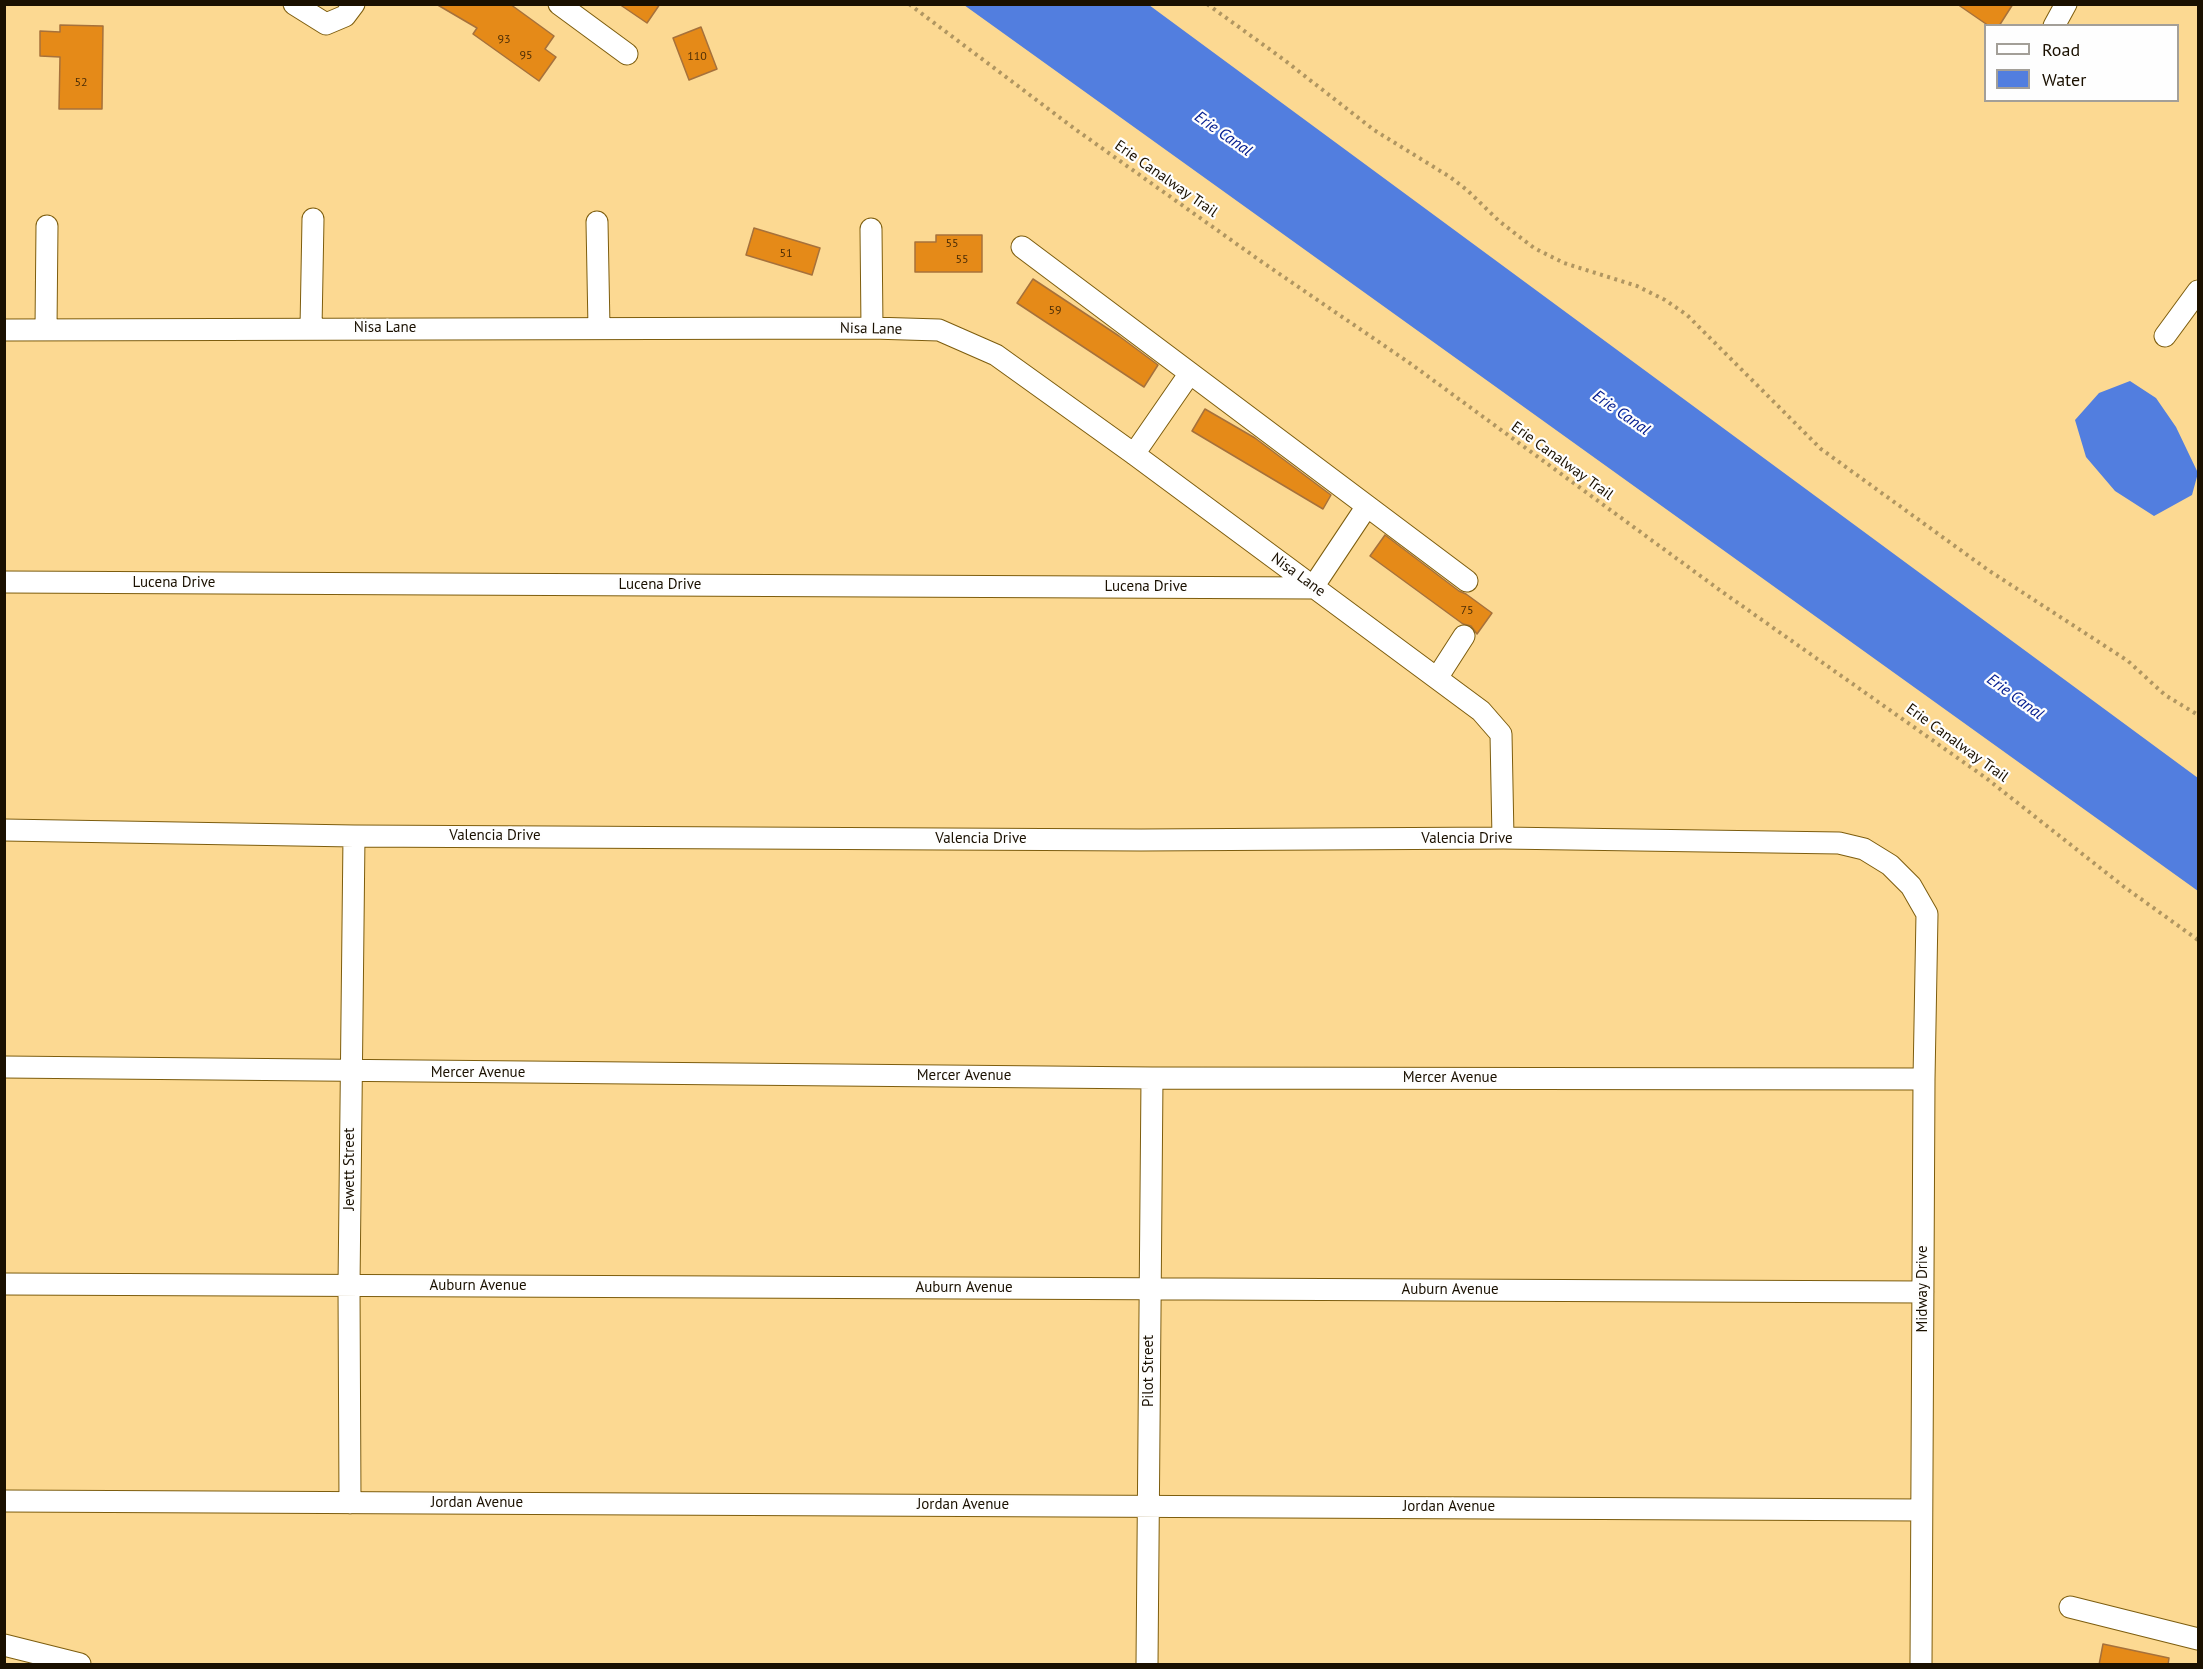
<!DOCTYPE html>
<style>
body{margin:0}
#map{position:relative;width:2203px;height:1669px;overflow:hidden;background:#fcd992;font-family:"PT Sans",sans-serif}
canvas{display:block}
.frame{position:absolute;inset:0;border:6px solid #1a1000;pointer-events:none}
.legend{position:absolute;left:1984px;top:24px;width:195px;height:78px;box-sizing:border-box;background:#fefefe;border:2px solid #a39f98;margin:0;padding:8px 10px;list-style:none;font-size:18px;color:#1a1000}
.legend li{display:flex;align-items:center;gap:12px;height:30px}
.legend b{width:30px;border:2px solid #a39f98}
</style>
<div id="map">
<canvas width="2203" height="1669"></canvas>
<div class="frame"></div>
<ul class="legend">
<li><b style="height:8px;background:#fff"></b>Road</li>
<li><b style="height:16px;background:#527edf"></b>Water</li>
</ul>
</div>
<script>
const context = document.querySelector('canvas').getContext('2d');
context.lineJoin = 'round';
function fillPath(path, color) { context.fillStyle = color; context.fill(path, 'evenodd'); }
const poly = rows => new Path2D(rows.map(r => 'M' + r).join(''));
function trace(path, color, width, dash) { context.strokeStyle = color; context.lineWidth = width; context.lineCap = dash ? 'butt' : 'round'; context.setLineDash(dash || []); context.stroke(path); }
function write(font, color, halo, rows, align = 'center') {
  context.font = font + ' "PT Sans",sans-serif'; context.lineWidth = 4.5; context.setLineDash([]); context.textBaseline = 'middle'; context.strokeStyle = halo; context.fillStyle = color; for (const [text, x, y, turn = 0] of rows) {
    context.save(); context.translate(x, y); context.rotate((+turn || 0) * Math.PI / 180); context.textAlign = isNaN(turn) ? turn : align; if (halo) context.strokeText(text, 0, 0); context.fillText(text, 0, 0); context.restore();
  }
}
const water = poly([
 [964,5,1149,5,2198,778,2198,891],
 [2130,381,2156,398,2176,427,2198,473,2192,495,2154,516,2115,491,2086,457,2075,420,2099,393]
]);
const building = poly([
 [436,4,510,4,554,36,545,49,556,57,539,81,473,34,477,28,436,4],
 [619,4,660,4,647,23,619,4],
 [1957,4,2013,4,1999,26,1989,26,1957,4],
 [60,25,103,26,102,109,59,109,60,57,40,56,40,31,60,32,60,25],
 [701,27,717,69,689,80,673,38,701,27],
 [754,228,820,248,812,275,746,255,754,228],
 [936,235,982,235,982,272,915,272,915,242,936,242,936,235],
 [1033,279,1119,336,1158,365,1144,387,1017,303,1033,279],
 [1205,409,1255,438,1331,495,1323,509,1192,431,1205,409],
 [1385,535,1459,591,1466,594,1492,613,1477,634,1471,626,1463,624,1370,556,1385,535],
 [2103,1644,2169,1658,2168,1665,2099,1665,2103,1644]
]);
const path = poly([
 [909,4,1075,129,1262,262,1411,364,1721,591,1986,778,2123,886,2198,940],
 [1207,4,1283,59,1374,130,1450,177,1467,190,1499,221,1534,248,1564,263,1637,286,1665,300,1687,315,1821,449,1988,570,2128,661,2165,695,2198,715]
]);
const minor = poly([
 [294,4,326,24,345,16,354,4],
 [559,4,627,54],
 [2054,26,2066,4],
 [597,222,599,328],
 [871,229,872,328],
 [1022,247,1467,581],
 [46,328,47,226],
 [311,328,313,219],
 [4,330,872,328,939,330,996,355,1134,454,1481,711,1501,734,1503,838],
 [2165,336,2198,291],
 [1134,454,1190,373],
 [4,582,1315,588],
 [1313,587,1367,506],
 [1437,678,1464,636],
 [4,830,354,836,1141,840,1503,838,1839,843,1864,849,1890,865,1911,886,1927,914,1924,1079,1921,1664],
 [4,1067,1152,1078,1924,1079],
 [4,1284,1923,1292],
 [4,1501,1921,1510],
 [350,1503,349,1286,354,836],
 [2070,1607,2198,1639],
 [4,1645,80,1664],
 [1147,1664,1152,1078]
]);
const numberNames = [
 ["93",504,40],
 ["95",526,56],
 ["110",697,57],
 ["52",81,83],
 ["55",952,244],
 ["51",786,254],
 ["55",962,260],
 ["59",1055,311],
 ["75",1467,611]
];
const streetNames = [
 ["Erie Canalway Trail",1166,179,35],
 ["Nisa Lane",385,328],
 ["Nisa Lane",871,329,1],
 ["Erie Canalway Trail",1562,461,36],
 ["Nisa Lane",1298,575,36],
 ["Lucena Drive",174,583],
 ["Lucena Drive",660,585],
 ["Lucena Drive",1146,587],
 ["Erie Canalway Trail",1957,743,36],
 ["Valencia Drive",495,836],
 ["Valencia Drive",981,839],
 ["Valencia Drive",1467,839],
 ["Mercer Avenue",478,1073],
 ["Mercer Avenue",964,1076],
 ["Mercer Avenue",1450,1078],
 ["Jewett Street",350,1169,-90],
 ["Auburn Avenue",478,1286],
 ["Auburn Avenue",964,1288],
 ["Midway Drive",1923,1289,-90],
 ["Auburn Avenue",1450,1290],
 ["Pilot Street",1149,1371,-90],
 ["Jordan Avenue",477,1503],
 ["Jordan Avenue",963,1505],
 ["Jordan Avenue",1449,1507]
];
const waterNames = [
 ["Erie Canal",1223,134,35],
 ["Erie Canal",1621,413,35],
 ["Erie Canal",2015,697,36]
];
fillPath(water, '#527edf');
fillPath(building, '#e58a18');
trace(building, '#a6713b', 1.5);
trace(minor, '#7d5d0e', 23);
trace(path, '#b09661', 4, [3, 4.5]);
trace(minor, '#fff', 21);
write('12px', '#4d2e06', null, numberNames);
write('15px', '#1a1000', '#fefefe', streetNames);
write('italic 16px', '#001b8f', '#fefefe', waterNames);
</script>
